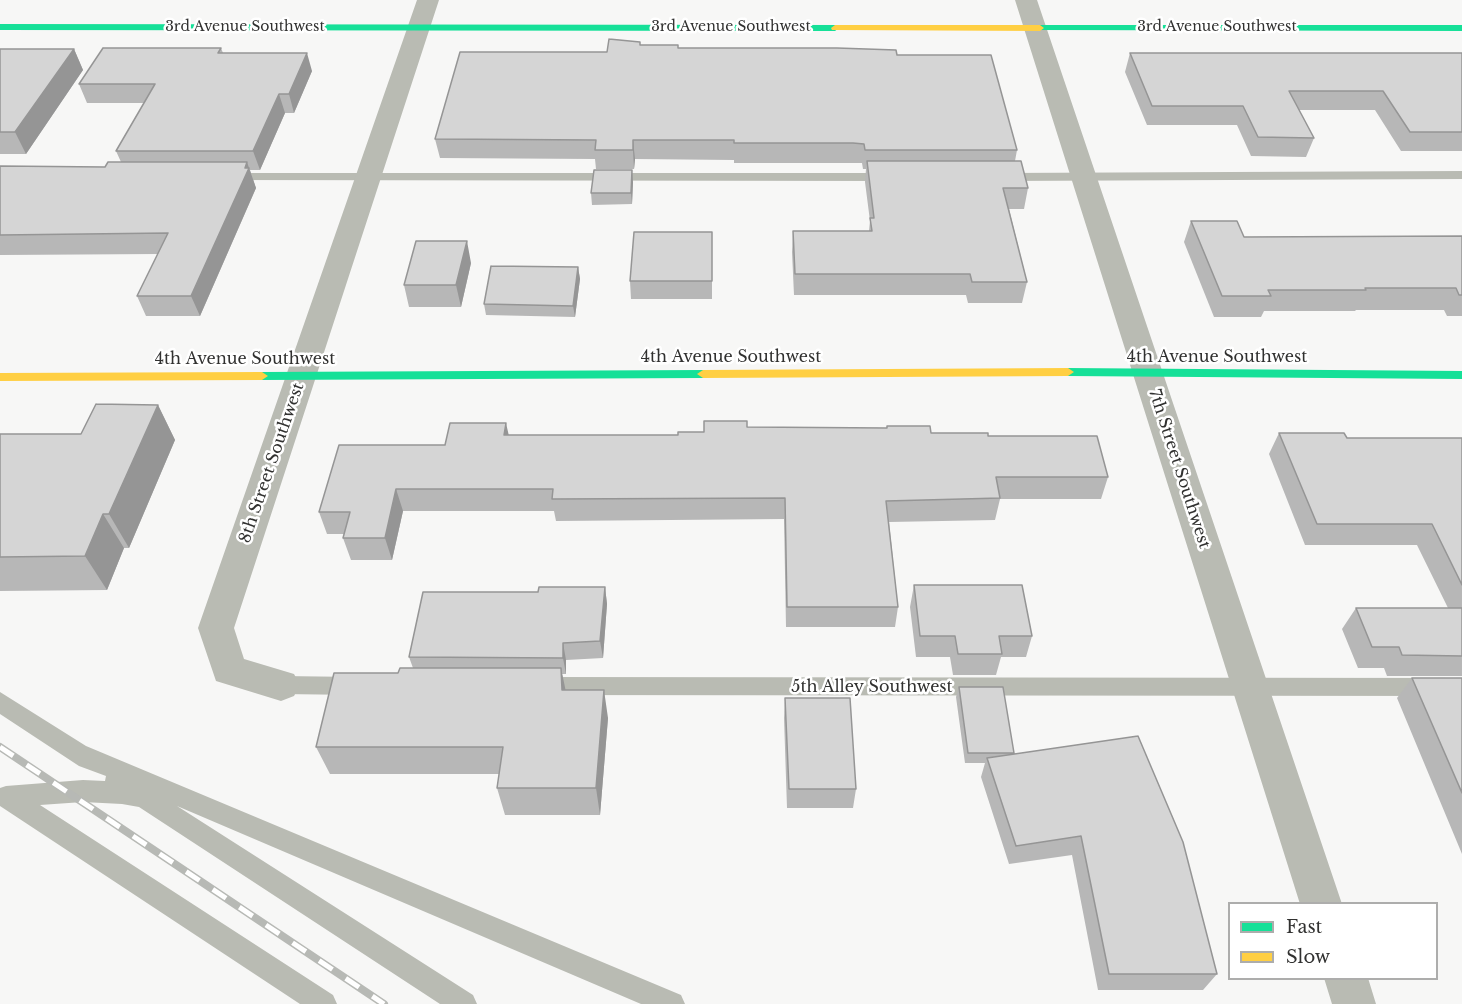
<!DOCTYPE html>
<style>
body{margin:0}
#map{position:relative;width:1462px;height:1004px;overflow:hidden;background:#f7f7f6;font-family:"Libre Baskerville",serif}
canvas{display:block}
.legend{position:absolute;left:1228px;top:902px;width:210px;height:78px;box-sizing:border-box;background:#fff;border:2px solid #adadac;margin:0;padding:8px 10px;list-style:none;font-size:18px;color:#313130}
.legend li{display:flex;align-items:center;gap:12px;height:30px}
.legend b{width:30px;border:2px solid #adadac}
</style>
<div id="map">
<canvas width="1462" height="1004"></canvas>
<ul class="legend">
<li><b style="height:8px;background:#16e098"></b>Fast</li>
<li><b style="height:8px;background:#ffcf43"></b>Slow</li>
</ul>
</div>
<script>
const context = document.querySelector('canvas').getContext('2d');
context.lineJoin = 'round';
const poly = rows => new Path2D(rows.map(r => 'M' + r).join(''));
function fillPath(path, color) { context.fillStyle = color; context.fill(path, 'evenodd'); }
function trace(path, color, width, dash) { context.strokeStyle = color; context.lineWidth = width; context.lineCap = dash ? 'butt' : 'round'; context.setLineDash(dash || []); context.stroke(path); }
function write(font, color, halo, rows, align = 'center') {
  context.font = font + ' "Libre Baskerville",serif'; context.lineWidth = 5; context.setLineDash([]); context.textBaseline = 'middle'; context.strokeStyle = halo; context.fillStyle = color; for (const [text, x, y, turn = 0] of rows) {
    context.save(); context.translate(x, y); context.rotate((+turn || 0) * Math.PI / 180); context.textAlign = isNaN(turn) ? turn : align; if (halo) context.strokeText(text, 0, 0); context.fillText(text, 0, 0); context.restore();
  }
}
const lane = poly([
 [1462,171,1462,179,999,181,992,177,999,173,1462,171],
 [228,173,891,173,898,177,891,181,223,180,221,177,223,174,228,173],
 [281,676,358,677,366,679,369,686,366,693,358,695,281,694,273,692,270,685,273,678,281,676],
 [538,677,1462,678,1462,696,538,695,530,693,527,686,530,679,538,677],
 [0,692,86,746,681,995,685,1004,641,1004,177,806,473,995,477,1004,440,1004,139,807,122,804,83,802,40,805,333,995,337,1004,300,1004,0,806,0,788,6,786,83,780,105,781,106,776,79,766,0,714,0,692]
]);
const street = poly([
 [417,0,439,0,234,628,244,659,294,674,300,685,294,696,281,701,216,681,198,628,417,0],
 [1015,0,1037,0,1342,904,1300,904,1015,0],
 [1324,978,1368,978,1376,1004,1332,1004,1324,978]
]);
const fast = poly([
 [0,24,835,25,839,28,835,31,0,30,0,24],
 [1040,25,1462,25,1462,31,1037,30,1036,28,1040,25],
 [1068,368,1462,371,1462,379,1068,376,1062,372,1068,368],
 [703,370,709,374,703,378,262,380,256,376,262,372,703,370]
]);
const slow = poly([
 [835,25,1040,25,1044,28,1040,31,832,30,831,28,835,25],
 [1068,368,1074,372,1068,376,703,378,697,374,703,370,1068,368],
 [262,372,268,376,262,380,0,381,0,373,262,372]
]);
const rail = poly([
 [0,747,384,1004]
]);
const wall = poly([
 [641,45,678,48,897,55,1017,150,1015,161,1028,188,1024,209,1009,209,1027,282,1022,303,968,303,966,295,794,295,792,252,793,231,869,231,870,221,865,182,866,169,863,169,862,163,734,163,734,160,635,159,634,169,596,169,595,159,440,158,435,139,607,52],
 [221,48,223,53,312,71,294,113,285,113,260,170,250,170,256,188,200,316,146,316,137,296,158,254,0,255,0,166,105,167,121,162,116,151,144,103,87,103,79,84],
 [0,49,74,49,83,70,26,154,0,154],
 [1130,53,1462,53,1462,151,1401,151,1375,110,1299,110,1314,138,1306,157,1251,156,1237,125,1147,125,1125,72],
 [633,182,632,204,592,205,591,193],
 [1191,221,1244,237,1462,236,1462,316,1447,316,1444,310,1356,310,1355,311,1264,311,1261,317,1214,317,1184,242],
 [712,232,712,299,631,299,630,281],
 [471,263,461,307,409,307,404,285],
 [578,267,580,279,575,317,486,315,484,304],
 [158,405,175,440,129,548,124,548,107,590,0,591,0,434,81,434],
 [747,427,988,436,1108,477,1101,499,1000,499,995,520,889,522,898,607,895,627,786,627,784,519,556,521,554,511,403,511,392,560,351,560,343,538,344,534,327,534,319,512,445,445,509,435,678,435],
 [1279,433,1347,438,1462,438,1462,676,1387,676,1384,668,1358,668,1342,629,1356,608,1448,608,1417,545,1305,545,1269,454],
 [914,585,1032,636,1026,657,1001,657,996,675,953,675,950,657,916,657,910,607],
 [605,587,607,604,603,658,566,660,566,674,562,674,565,690,608,718,600,815,505,815,497,788,499,774,330,774,316,747,398,673,413,668,409,657,538,592],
 [1412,678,1462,678,1462,854,1397,698],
 [959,687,1014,753,1217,974,1203,990,1098,990,1072,855,1009,864,981,777,985,763,965,763,956,697],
 [785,698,856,789,853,808,787,808,784,718]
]);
const shadedWall = poly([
 [74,49,83,70,26,154,15,132],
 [307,53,312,71,294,113,289,94],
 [279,94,285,113,260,170,253,151],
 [633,140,635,159,634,169,633,150],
 [247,162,256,188,200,316,191,296],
 [632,170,633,182,632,204,631,193],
 [467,241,471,263,461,307,456,285],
 [578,267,580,279,575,317,573,306],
 [158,405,175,440,129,548,109,514],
 [506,423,511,445,504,435],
 [396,489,403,511,392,560,385,538],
 [103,514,124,548,107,590,85,556],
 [605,587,607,604,603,658,600,641],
 [563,643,566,660,566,674,563,658],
 [561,668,567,697,562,690],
 [604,690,608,718,600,815,596,788]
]);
const building = poly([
 [609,39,640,42,640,45,678,45,678,48,837,48,896,50,897,55,991,55,1017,150,865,150,864,144,853,143,734,143,734,140,633,140,633,150,595,150,596,140,435,139,460,52,607,52,609,39],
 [103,48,221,48,218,53,307,53,289,94,279,94,253,151,116,151,155,84,79,84,103,48],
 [0,49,74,49,15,132,0,132,0,49],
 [1130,53,1462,53,1462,132,1410,132,1383,91,1289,91,1314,138,1258,137,1243,106,1152,106,1130,53],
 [867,161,1021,161,1028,188,1003,188,1027,282,972,282,970,274,795,274,793,231,872,231,870,218,874,218,867,161],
 [108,162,247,162,245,168,249,168,191,296,137,296,168,233,0,235,0,166,105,167,108,162],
 [594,170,632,170,631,193,591,193,594,170],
 [1191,221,1237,221,1244,237,1462,236,1462,295,1459,295,1456,288,1365,288,1366,290,1268,290,1271,296,1222,296,1191,221],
 [634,232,712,232,712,281,630,281,634,232],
 [416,241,467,241,456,285,404,285,416,241],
 [491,266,578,267,573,306,484,304,491,266],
 [96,404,158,405,109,514,103,514,85,556,0,557,0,434,81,434,96,404],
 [704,421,747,421,747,427,887,428,887,426,930,426,931,433,988,433,988,436,1097,436,1108,477,996,477,1000,498,886,501,898,607,787,607,785,498,552,499,553,489,396,489,385,538,343,538,350,512,319,512,339,445,445,445,450,423,506,423,504,435,678,435,678,432,704,432,704,421],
 [1279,433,1344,433,1347,438,1462,438,1462,585,1432,524,1317,524,1279,433],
 [914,585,1022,585,1032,636,999,636,1002,654,958,654,955,636,920,636,914,585],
 [539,587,605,587,600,641,563,643,563,658,409,657,423,592,538,592,539,587],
 [1356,608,1462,608,1462,656,1402,655,1399,647,1372,647,1356,608],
 [400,668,561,668,562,690,604,690,596,788,497,788,503,747,316,747,334,673,398,673,400,668],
 [1412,678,1462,678,1462,793,1412,678],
 [959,687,1003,687,1014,753,968,753,959,687],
 [785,698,850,698,856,789,789,789,785,698],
 [1138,736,1183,842,1217,974,1109,974,1081,836,1016,846,987,758,1138,736]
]);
const farStreetnames = [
 ["3rd Avenue Southwest",245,27],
 ["3rd Avenue Southwest",731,27],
 ["3rd Avenue Southwest",1217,27]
];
const streetNames = [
 ["4th Avenue Southwest",731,357],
 ["4th Avenue Southwest",1217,357],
 ["4th Avenue Southwest",245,359],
 ["8th Street Southwest",272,463,-71],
 ["7th Street Southwest",1179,469,72],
 ["5th Alley Southwest",872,687]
];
fillPath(lane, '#b9bbb3');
fillPath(street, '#b9bbb3');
fillPath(fast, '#16e098');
fillPath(slow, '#ffcf43');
trace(rail, '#b7b9b5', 8);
trace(rail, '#fff', 5, [16]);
fillPath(wall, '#b7b7b7');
fillPath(shadedWall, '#959595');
fillPath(building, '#d5d5d5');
trace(building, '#959595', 1.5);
write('14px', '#313130', '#fff', farStreetnames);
write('16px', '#313130', '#fff', streetNames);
</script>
